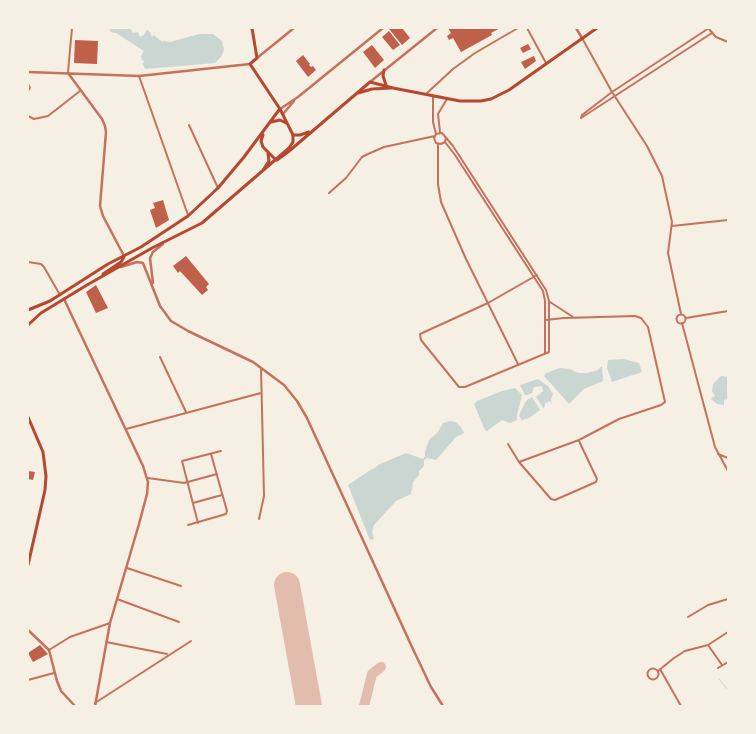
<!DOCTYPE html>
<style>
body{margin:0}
#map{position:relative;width:756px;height:734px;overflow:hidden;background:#f6efe4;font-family:Karla,sans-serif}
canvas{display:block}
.frame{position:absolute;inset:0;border:29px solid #f6efe4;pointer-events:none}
</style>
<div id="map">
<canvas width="756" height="734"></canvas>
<div class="frame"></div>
</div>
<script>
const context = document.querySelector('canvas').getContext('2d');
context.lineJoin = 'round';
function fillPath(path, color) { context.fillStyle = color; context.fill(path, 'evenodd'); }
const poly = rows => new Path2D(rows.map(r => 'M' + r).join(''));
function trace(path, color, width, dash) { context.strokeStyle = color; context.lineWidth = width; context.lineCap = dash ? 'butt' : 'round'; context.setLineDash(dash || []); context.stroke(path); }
const water = poly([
 [110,28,130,28,133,33,138,32,140,37,144,35,147,30,150,32,152,37,154,35,162,42,163,41,170,42,199,34,213,34,222,41,224,50,221,57,215,63,145,69,143,64,144,61,142,60,141,56,144,51,116,33,110,32],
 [623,359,639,363,642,372,612,382,607,368,608,360],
 [602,366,603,381,584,389,569,404,544,376,546,373,560,368,570,369,578,373,587,373,598,370],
 [721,376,728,377,728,399,724,400,724,405,717,404,711,399,715,396,712,391,713,384],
 [538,379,548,386,553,394,551,399,552,404,550,401,545,403,544,409,536,397,543,391,542,386,534,387,532,393,527,395,525,395,520,385],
 [515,388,522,395,517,415,517,420,510,423,502,420,487,431,485,430,474,404,477,401,499,392],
 [532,397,540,410,529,418,522,420,519,416,520,413,526,401],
 [450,421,456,422,461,427,464,433,456,437,436,460,427,458,424,460,424,466,419,471,419,475,413,482,411,494,396,501,374,525,372,532,374,539,370,540,348,485,369,471,375,468,378,465,406,453,423,459,425,456,425,452,429,440,438,432,443,423]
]);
const stream = poly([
 [719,679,728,690]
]);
const taxiway = poly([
 [364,706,372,674,381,667]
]);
const runway = poly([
 [287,585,309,706]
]);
const building = poly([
 [391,28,402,28,410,38,402,45,389,29],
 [448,28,500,28,491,33,492,35,461,52,453,38,449,40,447,36,451,33],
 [389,31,400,45,393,50,382,37],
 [75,40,98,41,97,64,74,63],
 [528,44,531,49,523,53,520,48],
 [372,45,384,60,375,68,363,52],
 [303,55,310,64,309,65,311,67,313,66,316,70,308,77,296,61],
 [534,56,536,61,525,69,521,62],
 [163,200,169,220,156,228,150,210,155,208,153,203],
 [186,256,209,284,206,287,208,290,202,295,180,271,178,273,173,266],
 [96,285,108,308,96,313,86,292],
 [28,471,35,472,33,480,28,479],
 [40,645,48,654,33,662,28,653]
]);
const minor = poly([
 [527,28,546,63],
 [708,28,716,37,728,42],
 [582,38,612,92,647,146,662,176,672,222,668,253,681,314],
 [68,72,72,28],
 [139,76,188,215],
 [28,84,30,88,28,91],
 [427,93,453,69,475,53,518,28],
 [433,96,433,122,436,134],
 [28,116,34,119,48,116,80,91],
 [581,118,582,115,612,92,709,28],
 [581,118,712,33],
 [189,125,218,188],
 [440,132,438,114,447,99],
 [446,138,445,142,441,144,436,143,434,138,436,134,442,133,453,146,546,290,549,301,549,352,465,387,459,387,421,340,420,334,488,303,537,275],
 [445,142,455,155,543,291,545,301,545,354],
 [438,144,438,184,441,202,466,259,518,364],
 [329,193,346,178,362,157,368,154,384,147,435,136],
 [672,226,728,220],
 [28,262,41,264,44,267,60,295],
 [550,302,573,317],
 '676.5 319a4.5 4.5 0 1 1 9 0a4.5 4.5 0 1 1-9 0Z',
 [686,318,728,311],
 [682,323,715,447,728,471],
 [160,357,186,412],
 [126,429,261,393],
 [508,444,519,462,551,499,555,500,596,482,597,479,579,441],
 [718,454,728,458],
 [519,462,579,440,619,419,661,405,665,402,648,327,641,318,635,316,564,318,545,320],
 [148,478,184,483,217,474],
 [193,503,222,495],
 [259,519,264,496,261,368],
 [198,523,182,461,221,451],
 [188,525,226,514,227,511,211,454],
 [127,568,181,586],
 [117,599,179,622],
 [688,617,708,605,728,599],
 [106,642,167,654],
 [708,645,722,665],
 [49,650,70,637,110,623],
 [718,668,728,662],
 '647.5 674a5.5 5.5 0 1 1 11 0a5.5 5.5 0 1 1-11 0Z',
 [660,669,681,706],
 [658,671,674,658,685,651,708,645,728,632],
 [28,680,54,673],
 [95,703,191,641]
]);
const tertiary = poly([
 [576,28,582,38],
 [257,58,294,28],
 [28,72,139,76,250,64],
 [68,73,102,119,105,126,106,132,100,206,103,216,124,256],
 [370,82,437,28],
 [280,109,298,97,383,28],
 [283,114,294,101],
 [121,267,137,262,143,263,160,306,171,321,188,331,253,362,284,385,297,401,307,418,412,647,431,687,443,706],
 [153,283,150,258,153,252,163,244],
 [64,299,143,466,148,482,147,494,139,524,110,623,95,706],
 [28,630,49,650,57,681,61,691,75,706]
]);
const secondary = poly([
 [384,70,383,76,386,85],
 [358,93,372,89,391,88],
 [293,135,300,135,309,132],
 [277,160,288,152,370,82,393,88,460,101,481,101,491,99,509,90,597,28]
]);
const primary = poly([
 [271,122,280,120,286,123],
 [263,135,261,141,263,147,276,160],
 [263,170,269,161,268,154],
 [103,274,121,262,124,257],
 [28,310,50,301,108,264,141,247,188,216,218,188,244,157,279,110],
 [28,325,41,313,87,285,152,248,202,223,289,148,293,142,293,135,280,109,250,64,257,58,252,28],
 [28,417,43,452,46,476,45,490,28,565]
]);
fillPath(water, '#c9d6d2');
trace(stream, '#c9d6d2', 1);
trace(taxiway, '#e2bdae', 10);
trace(runway, '#e2bdae', 26);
fillPath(building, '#bf614a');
trace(minor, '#c5725c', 2);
trace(tertiary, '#c5725c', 2.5);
trace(secondary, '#b5482f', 3);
trace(primary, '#b5482f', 3);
</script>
